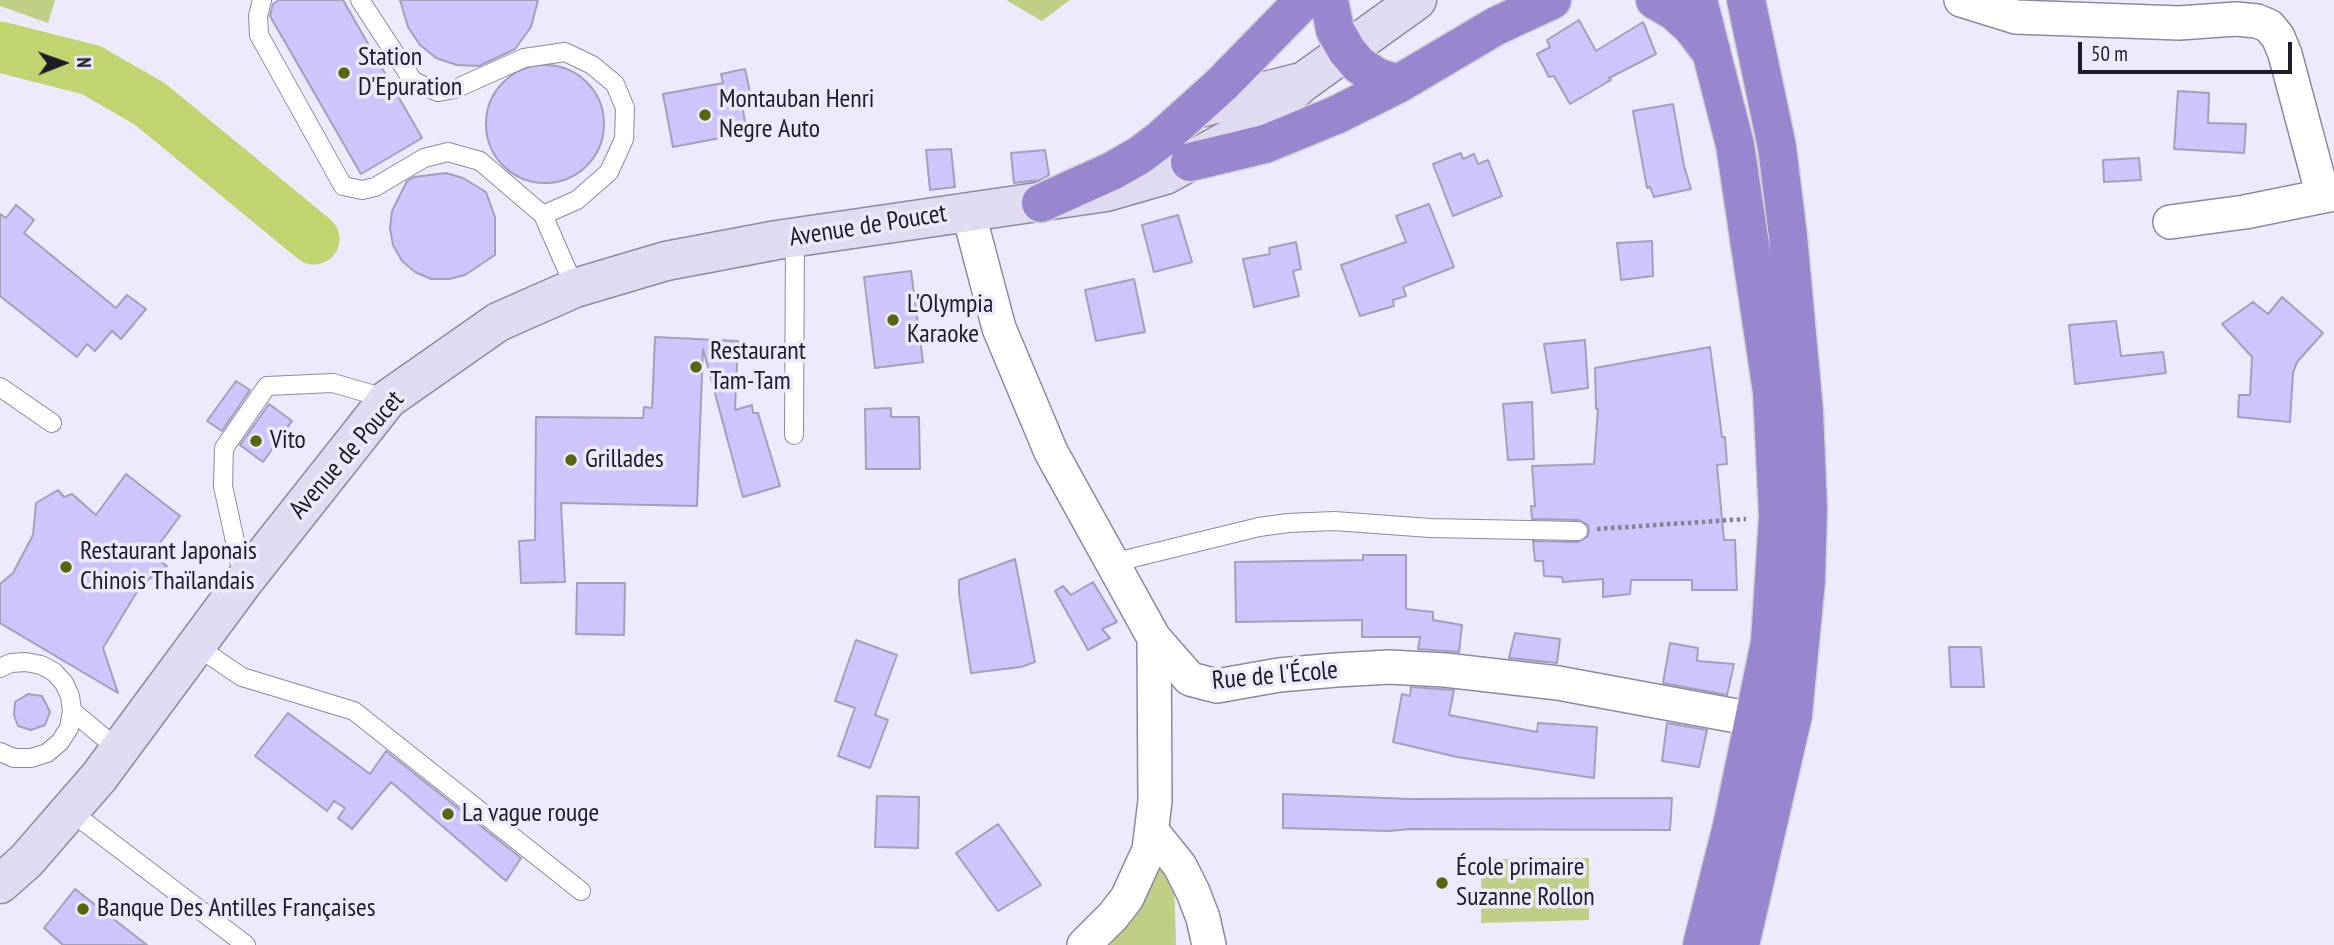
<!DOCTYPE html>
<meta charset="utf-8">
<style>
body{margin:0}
#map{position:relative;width:2334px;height:945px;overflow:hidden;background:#edeafd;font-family:"PT Sans Narrow",sans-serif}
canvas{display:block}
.north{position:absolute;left:28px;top:28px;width:70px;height:70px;-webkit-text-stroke:5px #edeafd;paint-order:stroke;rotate:89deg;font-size:19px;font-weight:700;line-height:28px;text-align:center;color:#1e1c27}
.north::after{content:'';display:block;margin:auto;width:24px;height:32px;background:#1e1c27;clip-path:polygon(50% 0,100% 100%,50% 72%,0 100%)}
.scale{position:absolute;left:2078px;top:42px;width:214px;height:32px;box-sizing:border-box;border:4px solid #1e1c27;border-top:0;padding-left:9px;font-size:21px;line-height:24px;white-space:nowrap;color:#1e1c27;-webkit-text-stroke:5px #edeafd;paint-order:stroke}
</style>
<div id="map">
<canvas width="2334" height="945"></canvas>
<div class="north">N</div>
<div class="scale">50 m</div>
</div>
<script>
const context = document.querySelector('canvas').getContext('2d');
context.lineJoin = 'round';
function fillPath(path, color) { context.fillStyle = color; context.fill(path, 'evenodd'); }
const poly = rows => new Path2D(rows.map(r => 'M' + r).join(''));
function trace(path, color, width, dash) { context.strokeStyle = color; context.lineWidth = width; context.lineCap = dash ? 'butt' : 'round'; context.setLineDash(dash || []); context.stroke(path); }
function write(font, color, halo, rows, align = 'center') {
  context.font = font + ' "PT Sans Narrow",sans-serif'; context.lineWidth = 7; context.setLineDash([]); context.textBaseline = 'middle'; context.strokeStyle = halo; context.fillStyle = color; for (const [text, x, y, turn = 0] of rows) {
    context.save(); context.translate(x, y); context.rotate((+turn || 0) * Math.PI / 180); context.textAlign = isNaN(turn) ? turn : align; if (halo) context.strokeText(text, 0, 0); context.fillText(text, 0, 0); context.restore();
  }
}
const green = poly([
 [0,0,55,0,48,23,0,6],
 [1006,0,1070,0,1042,21],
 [1158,858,1174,871,1176,945,1110,945],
 [1589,858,1589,920,1481,923,1481,859]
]);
const river = poly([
 [0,47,91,70,150,104,314,239]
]);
const building = poly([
 [279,0,343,0,422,138,361,174,270,16,273,4,279,0],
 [400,0,538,0,531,27,515,49,479,66,457,65,436,58,420,45,408,27,400,0],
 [1579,20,1596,51,1643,22,1656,54,1609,78,1611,80,1570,104,1554,76,1549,77,1537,54,1550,47,1547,40,1579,20],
 '486 124a59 59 0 1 1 118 0a59 59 0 1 1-118 0Z',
 [745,69,750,92,740,94,747,133,673,147,663,94,723,83,721,74,745,69],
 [2178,91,2209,93,2208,123,2246,124,2244,153,2174,149,2178,91],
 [1673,104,1684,166,1691,189,1654,197,1650,187,1647,188,1633,111,1673,104],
 [951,149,955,187,930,190,926,150,951,149],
 [1045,150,1049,175,1040,180,1014,183,1011,153,1045,150],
 [1461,153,1463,159,1474,154,1478,164,1488,160,1502,196,1453,216,1433,164,1461,153],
 [2139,158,2141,180,2104,182,2103,160,2139,158],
 [446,173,463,178,486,192,495,217,495,255,465,275,449,279,431,279,415,272,402,261,393,245,390,228,392,211,407,181,414,177,446,173],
 [1429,204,1454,267,1403,287,1406,296,1393,300,1394,306,1360,316,1341,265,1406,242,1396,216,1429,204],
 [16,205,34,220,24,233,116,308,127,295,146,309,121,339,112,331,95,351,87,344,77,357,0,296,0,214,6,218,16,205],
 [1178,215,1192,262,1154,272,1142,225,1178,215],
 [1652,241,1653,276,1621,280,1617,243,1652,241],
 [1296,242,1301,269,1293,271,1299,296,1254,307,1243,259,1270,254,1269,248,1296,242],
 [911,271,923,362,875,368,864,277,911,271],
 [1134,279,1145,332,1096,341,1085,290,1134,279],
 [2282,297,2323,333,2297,362,2293,373,2290,422,2238,417,2239,395,2250,395,2252,357,2222,324,2253,302,2268,314,2282,297],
 [2116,321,2121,356,2163,352,2166,373,2075,384,2069,325,2116,321],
 [655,337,738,341,735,410,752,405,753,413,758,413,780,486,743,497,703,349,697,506,561,503,565,582,521,583,519,541,535,540,536,417,643,418,644,407,652,408,655,337],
 [1585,340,1588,388,1552,393,1544,344,1585,340],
 [1710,347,1722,437,1725,437,1726,451,1727,464,1717,465,1724,540,1735,540,1737,590,1692,590,1692,580,1631,580,1630,594,1603,597,1603,579,1563,582,1562,577,1544,576,1543,561,1535,561,1533,541,1578,542,1587,537,1589,531,1588,525,1579,520,1532,519,1531,506,1535,506,1532,466,1594,464,1598,409,1596,409,1595,368,1710,347],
 [236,381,250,390,222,431,207,421,236,381],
 [1532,402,1534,459,1508,460,1503,404,1532,402],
 [269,404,292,421,263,462,240,445,269,404],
 [891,408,891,417,919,417,920,469,866,469,865,409,891,408],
 [126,474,180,516,151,555,167,566,141,585,103,648,118,693,0,623,0,584,13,573,33,535,36,503,58,490,64,497,72,494,96,515,126,474],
 [1363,555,1406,555,1406,609,1433,612,1433,620,1462,625,1459,652,1418,649,1420,637,1362,637,1362,620,1236,622,1235,562,1363,560,1363,555],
 [1015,559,1035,662,1021,667,971,673,959,594,959,580,1015,559],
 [1093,582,1117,622,1102,629,1110,638,1088,650,1055,591,1063,586,1071,595,1093,582],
 [577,583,625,583,624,635,576,634,577,583],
 [1515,633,1560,639,1557,663,1509,658,1515,633],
 [856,640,897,655,875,715,888,720,870,768,838,756,855,708,835,701,856,640],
 [1670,643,1698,648,1697,661,1734,664,1727,695,1663,683,1670,643],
 [1949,647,1981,647,1984,687,1951,687,1949,647],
 [1411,687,1454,690,1449,715,1537,732,1538,723,1597,727,1594,778,1457,757,1393,742,1402,694,1410,696,1411,687],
 [28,694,42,696,50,712,45,725,31,730,18,726,14,715,15,702,28,694],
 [288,713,370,774,386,751,521,858,506,881,391,782,352,829,338,818,345,808,334,801,327,811,255,756,288,713],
 [1667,723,1707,730,1699,767,1662,761,1667,723],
 [1283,794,1410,799,1672,798,1670,830,1410,829,1390,831,1283,828,1283,794],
 [877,796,919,797,918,848,875,847,877,796],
 [998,824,1041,885,998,911,956,853,998,824],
 [75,889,147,945,63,945,44,928,75,889]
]);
const path = poly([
 [1597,529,1746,519]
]);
const lane = poly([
 [262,0,258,16,259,35,343,186,362,190,375,187,424,158,448,152,480,161,543,215,575,288],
 [360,0,413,81,438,92,455,89,524,58,565,52,592,65,615,84,625,108,624,139,609,172,577,200,543,215],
 [0,387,52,423],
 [794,435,795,237],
 [1112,563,1259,527,1288,523,1334,521,1430,528,1578,531],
 [243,578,223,486,224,448,267,386,333,383,388,399],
 [196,646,242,677,354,711,581,891],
 [0,668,11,663,26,662,41,665,54,672,64,683,70,696,72,711,69,728,60,742,47,753,31,758,14,758,0,752],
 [72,711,119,750],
 [70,811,246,945]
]);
const street = poly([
 [1961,0,2016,17,2179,23,2236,19,2257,21,2269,26,2278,37,2285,54,2323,196],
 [968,211,999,328,1051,452,1154,638,1190,679,1217,686,1279,675,1336,670,1389,667,1445,670,1558,683,1753,719],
 [2170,222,2245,212,2334,194],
 [1152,831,1180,866,1193,892,1203,918,1209,945],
 [1084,945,1113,916,1127,898,1149,850,1155,801,1154,638]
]);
const secondary = poly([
 [1196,109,1297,83],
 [0,884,26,861,99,777,244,581,388,399,498,322,575,288,666,261,777,240,1106,192,1165,175,1252,127,1303,82,1417,0]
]);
const highway = poly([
 [1329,0,1335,30,1347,51,1359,65,1377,77,1398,84],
 [1655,0,1674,11,1691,26,1707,47],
 [1698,0,1735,145,1772,392,1778,516,1770,642,1732,826,1702,945],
 [1190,162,1265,144,1336,115,1398,84,1496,26,1552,0],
 [1041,203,1112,171,1140,155,1161,139,1222,84,1304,0],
 [1740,945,1793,715,1806,581,1808,508,1804,411,1788,236,1777,147,1746,0]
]);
const markers = [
 [344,73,7,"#58670e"],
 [705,115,7,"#58670e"],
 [893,320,7,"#58670e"],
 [696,367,7,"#58670e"],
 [256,441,7,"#58670e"],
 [571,460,7,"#58670e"],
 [66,567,7,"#58670e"],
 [448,814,7,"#58670e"],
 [1442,883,7,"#58670e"],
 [83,909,7,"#58670e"]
];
const poiNames = [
 ["Station",358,58],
 ["D'Epuration",358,88],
 ["Montauban Henri",719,100],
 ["Negre Auto",719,130],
 ["L'Olympia",907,305],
 ["Karaoke",907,335],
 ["Restaurant",710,352],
 ["Tam-Tam",710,382],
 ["Vito",270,441],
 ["Grillades",585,460],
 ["Restaurant Japonais",80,552],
 ["Chinois Thaïlandais",80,582],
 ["La vague rouge",462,814],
 ["École primaire",1456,868],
 ["Suzanne Rollon",1456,898],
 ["Banque Des Antilles Françaises",97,909]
];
const streetNames = [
 ["Avenue de Poucet",868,226,-9],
 ["Avenue de Poucet",347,455,-49],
 ["Rue de l'École",1275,676,-5]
];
fillPath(green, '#bfd086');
trace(river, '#c0d570', 51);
fillPath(building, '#d0c4fc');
trace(building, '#a59fbc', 2);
trace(lane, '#8e88a5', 20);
trace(street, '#8e88a5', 36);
trace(secondary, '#8e88a5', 41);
trace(highway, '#d2d2d4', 41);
trace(path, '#858291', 4.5, [3.5, 3.5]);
trace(lane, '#fff', 18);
trace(street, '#fff', 33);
trace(secondary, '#e0dbf1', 38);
trace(highway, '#9887cf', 38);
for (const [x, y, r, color] of markers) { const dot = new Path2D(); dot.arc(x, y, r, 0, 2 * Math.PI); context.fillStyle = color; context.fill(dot); trace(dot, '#edeafd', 2.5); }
write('26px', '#1e1c27', '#edeafd', poiNames, 'left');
write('26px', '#1e1c27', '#edeafd', streetNames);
</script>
